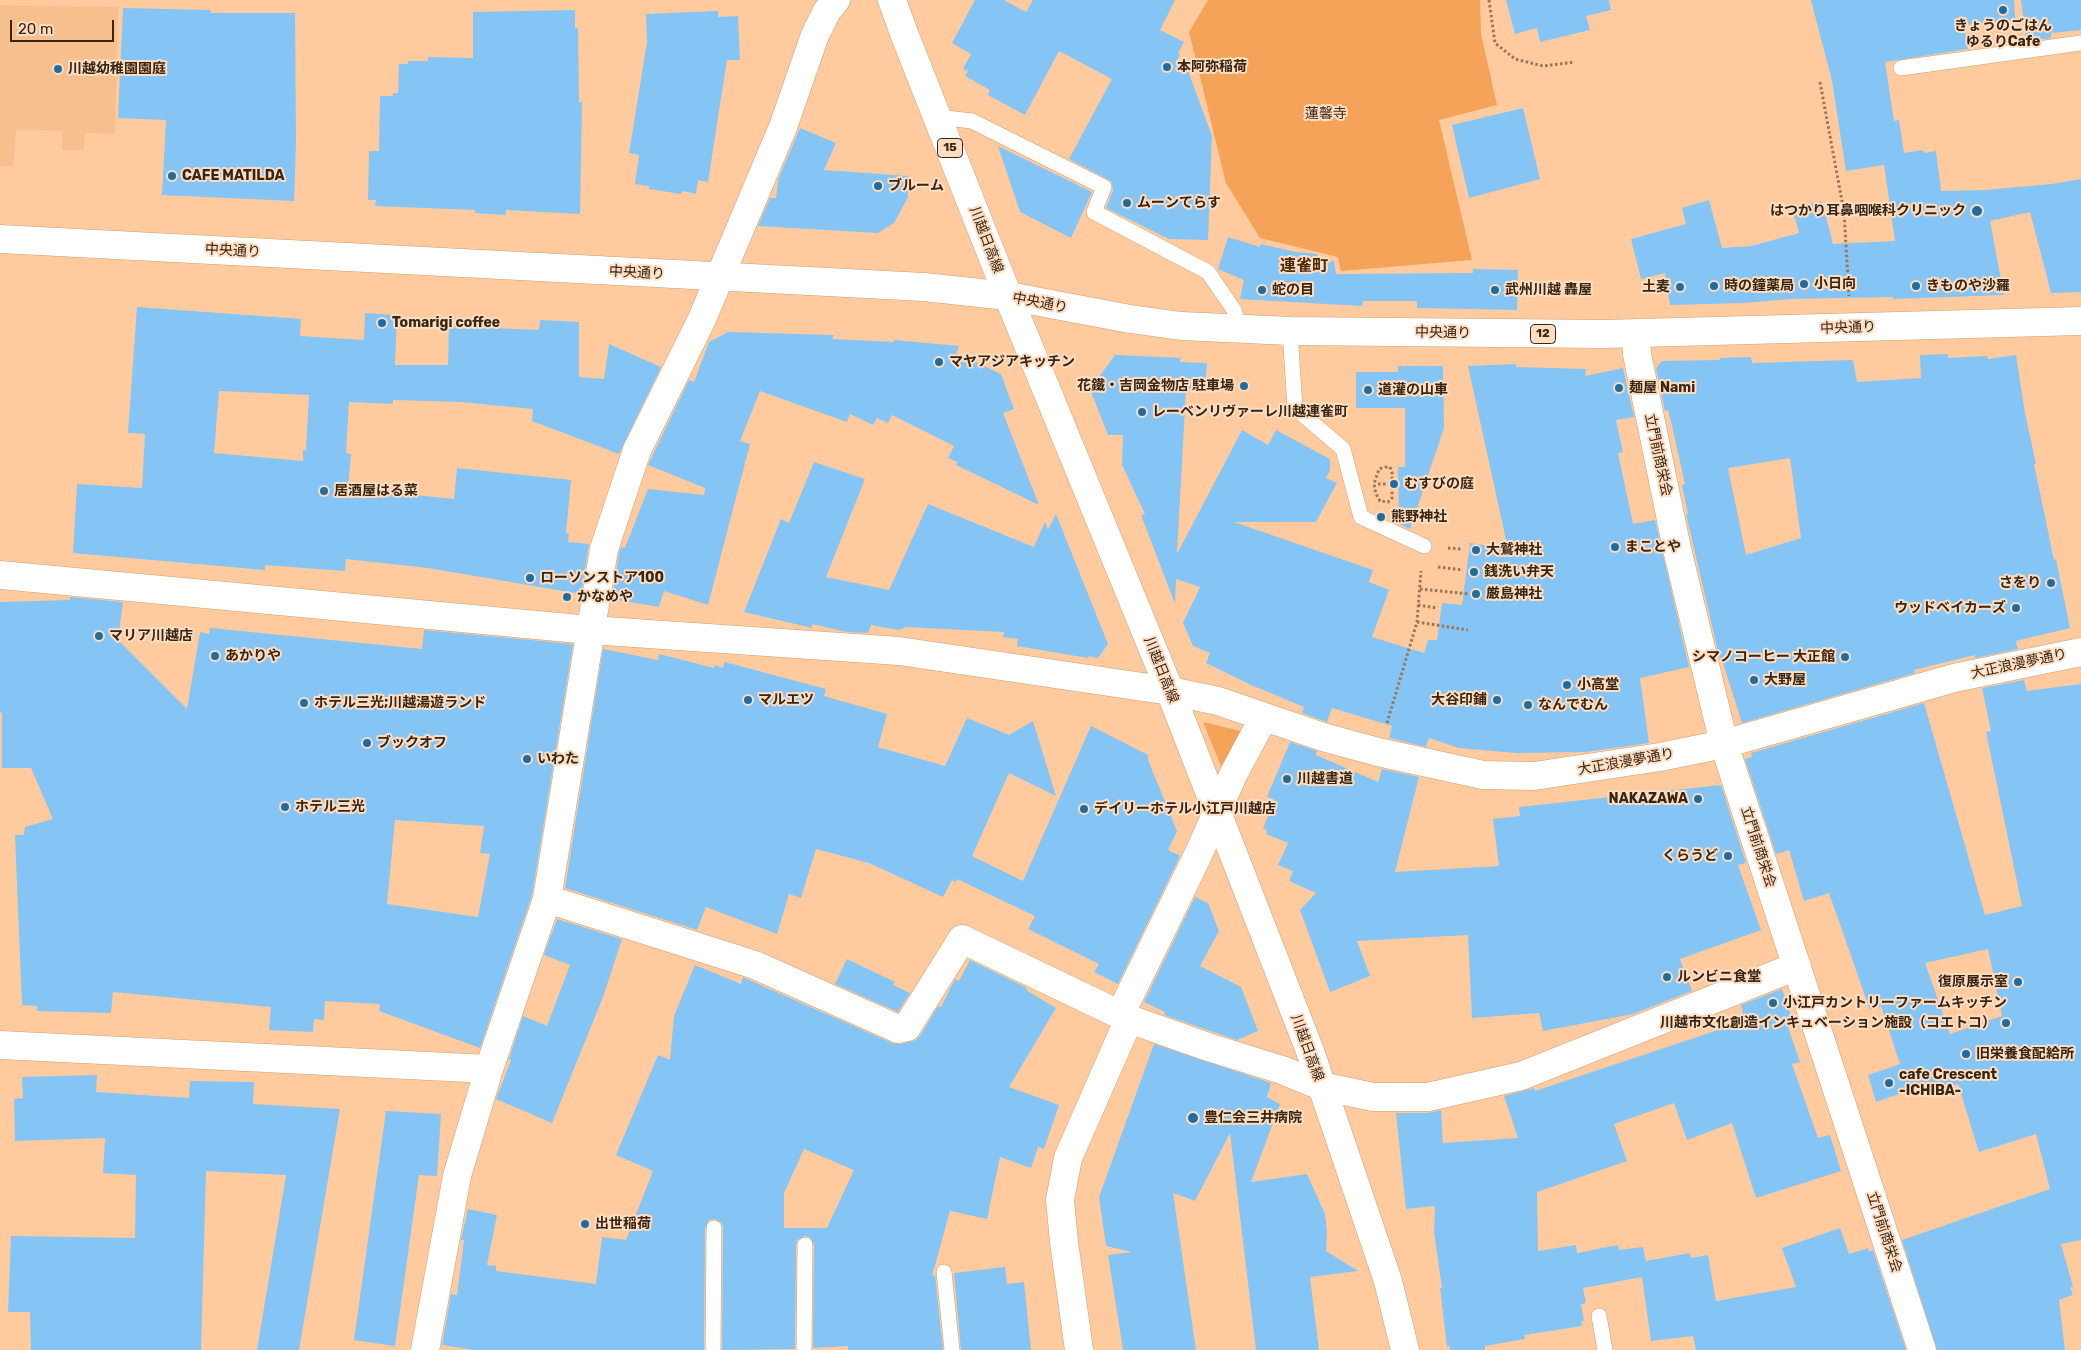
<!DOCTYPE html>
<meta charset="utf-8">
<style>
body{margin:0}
#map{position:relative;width:2081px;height:1350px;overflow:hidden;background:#ffcb9e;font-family:Rubik,sans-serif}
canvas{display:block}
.scale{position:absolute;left:10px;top:20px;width:104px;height:22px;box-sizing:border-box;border:2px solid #382513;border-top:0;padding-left:6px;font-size:15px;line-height:18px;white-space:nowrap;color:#382513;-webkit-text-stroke:4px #fdddc2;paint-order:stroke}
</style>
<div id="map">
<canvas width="2081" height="1350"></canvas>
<div class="scale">20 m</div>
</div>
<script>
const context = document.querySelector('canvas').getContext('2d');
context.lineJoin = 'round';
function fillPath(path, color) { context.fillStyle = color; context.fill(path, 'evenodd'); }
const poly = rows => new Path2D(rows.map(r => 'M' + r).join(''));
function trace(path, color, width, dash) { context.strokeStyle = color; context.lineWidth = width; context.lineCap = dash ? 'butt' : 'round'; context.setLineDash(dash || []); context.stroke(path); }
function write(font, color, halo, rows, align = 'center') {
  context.font = font + ' Rubik,"Noto Sans JP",sans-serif'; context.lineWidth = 4; context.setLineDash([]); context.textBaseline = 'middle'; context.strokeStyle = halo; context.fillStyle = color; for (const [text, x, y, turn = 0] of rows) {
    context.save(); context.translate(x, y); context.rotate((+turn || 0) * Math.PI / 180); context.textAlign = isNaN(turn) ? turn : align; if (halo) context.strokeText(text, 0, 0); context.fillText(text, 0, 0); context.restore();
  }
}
const built = poly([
 [0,5,118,7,115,134,85,133,84,150,62,150,62,131,16,130,13,167,0,166]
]);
const green = poly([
 [1208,0,1480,0,1481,34,1497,105,1439,120,1472,260,1341,271,1338,257,1260,238,1226,183,1189,32],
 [1203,722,1245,732,1221,766]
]);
const building = poly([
 [975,0,1004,0,1026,12,1033,0,1175,0,1160,30,1184,42,1178,53,1180,54,1177,61,1180,62,1179,65,1187,68,1212,136,1208,240,1169,239,1106,208,1113,190,1111,181,1069,159,1112,79,1059,51,1025,115,988,95,990,90,965,76,968,71,963,69,971,54,952,43],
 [1506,0,1609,0,1611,10,1586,16,1590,30,1540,42,1537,28,1515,34],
 [1811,0,2014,0,2015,20,1964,25,1968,49,1885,62,1894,121,1899,120,1904,153,1923,150,1924,153,1936,151,1941,191,1985,190,2052,184,2081,179,2081,292,2051,293,2030,212,1990,221,2004,295,1893,299,1893,297,1790,299,1744,303,1670,305,1665,273,1641,279,1631,239,1686,224,1682,208,1709,200,1722,248,1751,246,1799,233,1792,208,1822,201,1833,244,1895,241,1884,165,1846,171,1832,81],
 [2021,0,2081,0,2081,30,2051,33,2051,38,2026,41],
 [123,8,211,10,211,13,295,13,296,143,294,201,162,195,166,120,118,118],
 [575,10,575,28,578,28,579,102,582,102,580,214,506,210,506,215,475,213,475,210,375,206,376,200,368,200,369,151,379,151,380,96,393,96,393,93,398,93,399,64,408,64,408,61,428,61,428,57,473,58,473,12],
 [718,11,718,17,738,16,740,60,727,60,708,182,698,180,696,194,682,191,681,194,649,189,649,186,635,184,639,155,629,153,647,42,646,14],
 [1523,108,1540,179,1469,198,1452,125],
 [800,128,836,143,824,170,908,176,908,197,894,223,878,233,758,226,770,198,776,198,778,180],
 [998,146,1092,192,1071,238,1020,212],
 [1228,237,1260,247,1260,244,1296,252,1317,254,1317,264,1334,261,1336,274,1473,273,1473,269,1518,270,1517,310,1417,308,1417,301,1363,301,1362,306,1240,299,1244,280,1218,269],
 [137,307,301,319,300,336,364,340,365,313,397,315,395,365,448,365,449,326,539,330,540,320,579,322,579,377,604,379,609,344,661,367,619,454,532,421,533,409,460,402,393,400,393,404,349,402,346,453,351,454,348,488,454,499,457,468,571,480,566,533,569,534,568,542,589,544,581,594,428,568,346,559,345,571,265,565,265,570,73,553,77,484,142,488,145,434,128,433],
 [219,391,309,395,306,450,303,450,303,461,214,453],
 [728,332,834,335,832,339,893,342,894,340,959,346,956,353,1001,374,1014,409,1003,413,1039,505,956,465,957,462,948,458,954,446,892,415,888,423,877,418,873,425,850,414,847,422,760,391,740,441,750,444,708,605,664,591,659,607,612,599,619,553,621,547,625,548,648,489,704,495,705,488,648,465,689,380,694,382,709,342],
 [1948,354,1948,358,1987,356,1988,359,2016,355,2025,413,2036,464,2034,464,2054,560,2056,559,2070,628,2016,641,2018,649,1975,658,1975,655,1914,670,1915,673,1742,723,1722,660,1720,660,1686,514,1688,514,1682,485,1685,484,1672,426,1668,410,1665,411,1656,368,1662,361,1720,360,1720,358,1751,357,1752,363,1853,360,1857,382,1921,378,1920,355],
 [1790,458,1801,538,1746,555,1728,468],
 [1115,355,1181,358,1180,362,1207,363,1205,389,1186,389,1177,554,1242,430,1268,445,1276,430,1330,459,1330,470,1326,478,1337,483,1316,522,1234,522,1373,570,1369,582,1389,590,1372,637,1424,653,1428,640,1437,640,1442,603,1462,605,1470,543,1508,549,1468,366,1516,364,1516,367,1586,369,1585,376,1623,368,1634,417,1616,420,1623,452,1618,453,1633,524,1655,520,1689,667,1640,678,1649,743,1586,752,1516,753,1459,748,1429,738,1426,747,1389,738,1392,726,1332,708,1327,722,1302,713,1304,707,1251,685,1206,663,1210,653,1193,646,1183,623,1200,587,1176,579,1175,604,1141,515,1145,514,1122,465,1123,435,1108,435,1090,389],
 [1398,366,1443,366,1444,428,1410,529,1399,524,1398,467,1405,467,1405,408,1356,408,1356,372,1398,372],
 [814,462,865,479,826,577,889,590,928,504,1034,547,1045,522,1048,530,1056,514,1108,644,1098,658,1089,656,1088,658,1017,646,1018,639,1003,637,1004,632,906,627,898,630,871,625,868,633,847,632,812,624,812,628,744,612,781,519,789,523],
 [70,597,123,602,118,640,187,709,200,632,209,634,210,628,422,649,424,630,573,644,532,895,480,1048,379,1011,380,1004,325,1001,324,1020,314,1019,313,1032,269,1030,271,1007,113,992,111,1013,37,1011,37,1006,22,1005,15,835,24,835,25,827,53,819,31,768,2,768,2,712,0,713,0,602,70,600],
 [395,820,484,826,480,853,490,854,478,917,387,904],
 [603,649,658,660,659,654,714,668,715,665,722,668,725,662,826,689,824,696,887,714,878,747,945,766,967,718,1009,735,1033,721,1056,796,1009,773,972,856,1023,881,1091,726,1148,755,1148,760,1177,831,1168,850,1180,856,1118,984,1094,972,1099,964,1028,929,1035,916,957,879,956,882,952,880,943,897,869,863,816,849,801,898,789,894,777,934,706,907,697,930,565,888],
 [2024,680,2027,691,2081,684,2081,1240,2061,1244,2073,1287,2070,1287,2073,1295,2059,1300,2065,1350,1937,1350,1902,1240,2050,1189,2036,1134,1979,1152,1958,1084,1939,1090,1938,1088,1919,1095,1916,1088,1876,1102,1868,1075,1900,1064,1881,1006,1870,1010,1829,893,1804,901,1789,850,1776,854,1745,759,1752,757,1751,753,1924,703,1985,915,2022,906,1986,732,1991,731,1982,688],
 [1988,949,2002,1016,1950,1034,1925,963],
 [1290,742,1317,751,1316,755,1378,782,1382,769,1419,777,1395,872,1499,866,1493,819,1520,816,1519,807,1721,785,1746,863,1738,865,1761,930,1680,959,1692,991,1633,1014,1543,1031,1539,1013,1472,1018,1468,935,1357,941,1370,976,1330,992,1300,910,1316,893,1289,881,1293,871,1278,865,1288,843,1266,834,1267,830,1263,828,1275,800,1267,797],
 [1195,897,1208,903,1219,931,1200,966,1241,987,1258,1031,1237,1040,1164,1015,1165,1012,1144,1002],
 [557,919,622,939,603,997,552,1123,496,1099,511,1060,509,1059,523,1016,547,1026,570,965,544,955],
 [847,959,895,982,893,985,910,993,898,1012,835,984],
 [970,960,1027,988,1026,990,1056,1008,1009,1087,1059,1105,1044,1149,1038,1147,1031,1168,1000,1157,987,1219,950,1211,932,1276,935,1275,943,1350,848,1350,848,1346,813,1348,814,1245,810,1237,805,1236,797,1240,796,1245,795,1349,722,1350,723,1228,722,1223,715,1219,709,1220,705,1228,704,1350,475,1350,442,1345,451,1294,457,1295,464,1240,461,1240,468,1209,497,1215,487,1265,496,1266,496,1271,596,1284,602,1237,626,1240,653,1171,616,1155,658,1055,670,1060,674,1016,695,965,741,984,743,977,749,980,892,1043,901,1044,916,1040,920,1036,938,1006,941,1007,955,979,959,981],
 [804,1149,854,1170,827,1228,784,1228,784,1193],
 [1782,989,1794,1025,1788,1027,1800,1062,1792,1064,1818,1138,1830,1135,1841,1171,1756,1198,1732,1123,1687,1140,1674,1103,1614,1124,1627,1161,1537,1192,1538,1251,1576,1245,1577,1253,1618,1245,1619,1250,1643,1247,1646,1261,1690,1253,1691,1258,1708,1255,1716,1301,1796,1287,1782,1248,1840,1228,1849,1254,1868,1248,1869,1252,1873,1250,1906,1350,1696,1350,1693,1336,1651,1341,1642,1277,1583,1288,1586,1303,1581,1304,1584,1321,1581,1321,1582,1326,1524,1335,1525,1339,1485,1346,1485,1350,1450,1350,1450,1346,1447,1347,1440,1288,1442,1288,1434,1232,1435,1206,1406,1209,1396,1113,1428,1113,1441,1110,1443,1143,1518,1138,1504,1096,1534,1088,1535,1091,1745,1021,1741,1005],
 [1154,1044,1271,1083,1267,1097,1280,1104,1251,1182,1307,1174,1325,1214,1327,1232,1326,1251,1358,1271,1310,1277,1319,1350,1256,1350,1230,1133,1195,1201,1173,1193,1196,1350,1123,1350,1108,1255,1132,1252,1106,1246,1099,1197],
 [97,1075,96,1092,189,1098,190,1081,254,1082,253,1104,340,1109,299,1350,257,1350,286,1175,206,1171,201,1350,31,1350,30,1312,8,1312,11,1236,135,1238,136,1175,103,1173,105,1138,15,1141,14,1099,23,1098,22,1077],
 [386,1111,441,1114,437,1176,419,1175,395,1346,354,1340],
 [1005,1267,1007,1284,1024,1282,1031,1350,961,1350,954,1273]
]);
const path = poly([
 [1489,0,1495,43,1515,59,1543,66,1575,62],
 [1820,82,1844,212,1849,296],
 [1385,467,1390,467,1392,473,1392,498,1388,502,1380,501,1376,494,1374,484,1379,469,1385,467],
 [1378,484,1392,484],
 [1448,548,1462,549],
 [1438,567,1463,570],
 [1420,589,1470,594],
 [1418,605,1437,608],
 [1417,622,1468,630],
 [1387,723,1417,622,1421,571]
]);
const lane = poly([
 [1901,68,2081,43],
 [937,117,972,121,1104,187,1094,212,1208,272,1234,310,1239,329],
 [1290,331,1295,408,1343,449,1361,517,1424,546],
 [944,1272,952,1350],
 [1599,1316,1605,1350],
 [713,1350,714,1228],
 [804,1350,805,1245]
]);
const street = poly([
 [1636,334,1637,354,1677,549,1724,744,1922,1350],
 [0,575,590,630,899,651,1170,691,1218,701,1323,737,1378,752,1483,775,1534,776,1660,757,1724,744,1954,678,2081,652],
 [547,899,755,965,898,1029,907,1027,962,939,1129,1019,1208,1047,1282,1070,1321,1086,1373,1097,1428,1097,1521,1076,1797,966],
 [1120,1015,1198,855,1233,775,1264,717],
 [0,1045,489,1069],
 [425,1350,457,1176,489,1069,547,899,604,549,637,450,702,319,783,127,815,35,827,11,836,0],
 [1079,1350,1064,1242,1060,1200,1068,1158,1129,1019]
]);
const secondary = poly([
 [0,239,924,287,1008,296]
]);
const primary = poly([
 [892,0,905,36,1008,296,1170,691,1310,1051,1388,1281,1405,1350],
 [1008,296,1130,319,1181,326,1290,331,1604,334,2081,321]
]);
const markers = [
 [2003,10,5,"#1f6d9f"],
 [1167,67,5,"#1f6d9f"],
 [58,69,5,"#1f6d9f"],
 [172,176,5,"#1f6d9f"],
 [878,186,5,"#1f6d9f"],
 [1127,203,5,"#1f6d9f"],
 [1977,211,6,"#1f6d9f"],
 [1804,284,5,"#1f6d9f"],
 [1714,286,5,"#1f6d9f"],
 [1916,286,5,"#1f6d9f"],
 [1680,287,5,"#1f6d9f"],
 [1262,290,5,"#1f6d9f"],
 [1495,290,5,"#1f6d9f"],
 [382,323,5,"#1f6d9f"],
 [939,362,5,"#1f6d9f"],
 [1244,386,5,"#1f6d9f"],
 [1619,388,5,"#1f6d9f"],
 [1368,390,5,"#1f6d9f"],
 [1142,412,5,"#1f6d9f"],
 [1394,484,5,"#1f6d9f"],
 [324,491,5,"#1f6d9f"],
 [1381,517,5,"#1f6d9f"],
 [1615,547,5,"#1f6d9f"],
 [1476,550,5,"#1f6d9f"],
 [1474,572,5,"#1f6d9f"],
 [530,578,5,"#1f6d9f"],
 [2051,583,5,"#1f6d9f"],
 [1476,594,5,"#1f6d9f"],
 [567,597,5,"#1f6d9f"],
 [2016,608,5,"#1f6d9f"],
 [99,636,5,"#1f6d9f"],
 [215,656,5,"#1f6d9f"],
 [1845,657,5,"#1f6d9f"],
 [1754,680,5,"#1f6d9f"],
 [1567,685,5,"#1f6d9f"],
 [748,700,5,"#1f6d9f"],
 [1497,700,5,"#1f6d9f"],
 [304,703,5,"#1f6d9f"],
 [1528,705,5,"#1f6d9f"],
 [367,743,5,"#1f6d9f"],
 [527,759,5,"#1f6d9f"],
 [1287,779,5,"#1f6d9f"],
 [1698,799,5,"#1f6d9f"],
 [285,807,5,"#1f6d9f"],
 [1084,809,5,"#1f6d9f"],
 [1728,856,5,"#1f6d9f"],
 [1667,977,5,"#1f6d9f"],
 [2018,982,5,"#1f6d9f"],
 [1773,1003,5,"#1f6d9f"],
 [2006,1023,5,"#1f6d9f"],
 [1966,1054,5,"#1f6d9f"],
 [1889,1083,5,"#1f6d9f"],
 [1193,1118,6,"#1f6d9f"],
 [585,1224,5,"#1f6d9f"]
];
const shields = [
 [950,148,25],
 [1543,334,25]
];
const shieldNames = [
 ["15",950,148],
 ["12",1543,334]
];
const poiNames = [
 ["きょうのごはん",2003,26,"center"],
 ["ゆるりCafe",2003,42,"center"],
 ["本阿弥稲荷",1177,67],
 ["川越幼稚園園庭",68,69],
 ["CAFE MATILDA",182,176],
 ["ブルーム",888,186],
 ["ムーンてらす",1137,203],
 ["はつかり耳鼻咽喉科クリニック",1966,211,"right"],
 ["小日向",1814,284],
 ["時の鐘薬局",1724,286],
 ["きものや沙羅",1926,286],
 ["土麦",1670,287,"right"],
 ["蛇の目",1272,290],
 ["武州川越 轟屋",1505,290],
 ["Tomarigi coffee",392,323],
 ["マヤアジアキッチン",949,362],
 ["花鐵・吉岡金物店 駐車場",1234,386,"right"],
 ["麺屋 Nami",1629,388],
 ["道灌の山車",1378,390],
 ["レーベンリヴァーレ川越連雀町",1152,412],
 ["むすびの庭",1404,484],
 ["居酒屋はる菜",334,491],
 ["熊野神社",1391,517],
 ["まことや",1625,547],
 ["大鷲神社",1486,550],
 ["銭洗い弁天",1484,572],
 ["ローソンストア100",540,578],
 ["さをり",2041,583,"right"],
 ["厳島神社",1486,594],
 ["かなめや",577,597],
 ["ウッドベイカーズ",2006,608,"right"],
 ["マリア川越店",109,636],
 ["あかりや",225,656],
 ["シマノコーヒー 大正館",1835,657,"right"],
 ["大野屋",1764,680],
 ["小高堂",1577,685],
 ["マルエツ",758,700],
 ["大谷印鋪",1487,700,"right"],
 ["ホテル三光;川越湯遊ランド",314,703],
 ["なんでむん",1538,705],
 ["ブックオフ",377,743],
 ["いわた",537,759],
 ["川越書道",1297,779],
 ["NAKAZAWA",1688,799,"right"],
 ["ホテル三光",295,807],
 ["デイリーホテル小江戸川越店",1094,809],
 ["くらうど",1718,856,"right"],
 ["ルンビニ食堂",1677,977],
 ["復原展示室",2008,982,"right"],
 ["小江戸カントリーファームキッチン",1783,1003],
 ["川越市文化創造インキュベーション施設（コエトコ）",1996,1023,"right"],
 ["旧栄養食配給所",1976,1054],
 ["cafe Crescent",1899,1075],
 ["-ICHIBA-",1899,1091],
 ["豊仁会三井病院",1204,1118],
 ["出世稲荷",595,1224]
];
const parkNames = [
 ["蓮馨寺",1326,114]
];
const streetNames = [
 ["川越日高線",986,240,69],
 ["中央通り",233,251,3],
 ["中央通り",637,273,3],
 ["中央通り",1040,303,11],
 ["中央通り",1848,328,-2],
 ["中央通り",1443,333,1],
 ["立門前商栄会",1658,455,78],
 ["大正浪漫夢通り",2019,664,-12],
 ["川越日高線",1161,670,68],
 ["大正浪漫夢通り",1626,762,-10],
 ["立門前商栄会",1758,847,72],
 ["川越日高線",1307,1048,70],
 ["立門前商栄会",1884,1232,72]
];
const quarterNames = [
 ["連雀町",1304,266]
];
fillPath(built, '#f8bf8e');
fillPath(green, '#f4a358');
fillPath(building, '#84c5f6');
trace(lane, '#d09e72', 16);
trace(street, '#d09e72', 29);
trace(secondary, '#d09e72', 29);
trace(primary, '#d09e72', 29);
trace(path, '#9a7657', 3, [2.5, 2.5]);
trace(lane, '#fff', 15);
trace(street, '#fff', 28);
trace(secondary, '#fff', 28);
trace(primary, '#fff', 28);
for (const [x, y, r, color] of markers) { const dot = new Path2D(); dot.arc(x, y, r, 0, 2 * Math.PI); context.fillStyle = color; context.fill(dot); trace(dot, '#fdddc2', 2); }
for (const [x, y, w] of shields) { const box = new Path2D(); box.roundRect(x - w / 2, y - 9.5, w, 19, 4); context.fillStyle = '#fdddc2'; context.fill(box); trace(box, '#382513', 1); }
write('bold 12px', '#382513', null, shieldNames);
write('bold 14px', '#382513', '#fdddc2', poiNames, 'left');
write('14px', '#3f2c1c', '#fdddc2', parkNames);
write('14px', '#382513', '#fdddc2', streetNames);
write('bold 16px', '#492906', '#fdddc2', quarterNames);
</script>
